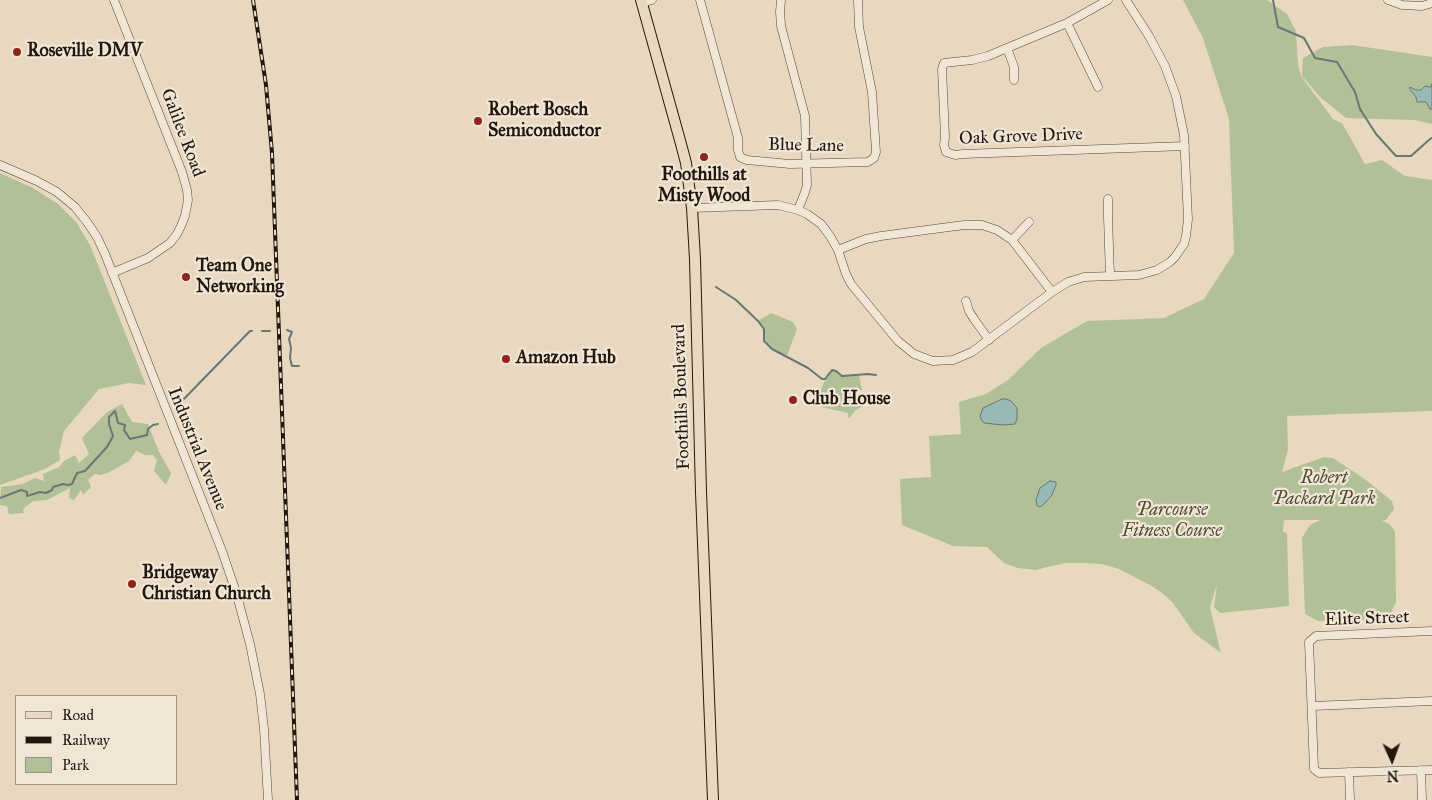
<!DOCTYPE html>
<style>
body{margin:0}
#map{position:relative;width:1432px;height:800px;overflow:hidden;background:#e9d8c0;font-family:"IM FELL Great Primer",serif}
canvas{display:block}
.legend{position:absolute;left:15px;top:695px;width:162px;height:90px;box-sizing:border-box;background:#f1e6d6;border:1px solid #9f9385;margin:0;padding:6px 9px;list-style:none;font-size:15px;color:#23170c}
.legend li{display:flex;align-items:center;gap:10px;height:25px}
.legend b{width:25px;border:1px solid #9f9385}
.north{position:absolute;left:1367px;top:735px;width:50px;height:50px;-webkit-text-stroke:4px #f1e6d6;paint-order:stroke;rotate:178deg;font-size:14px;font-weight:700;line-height:20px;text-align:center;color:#23170c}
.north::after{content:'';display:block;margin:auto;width:18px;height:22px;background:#23170c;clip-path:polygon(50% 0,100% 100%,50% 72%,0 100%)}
</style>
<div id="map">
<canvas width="1432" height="800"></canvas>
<ul class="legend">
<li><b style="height:6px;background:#e9d8c0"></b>Road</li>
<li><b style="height:6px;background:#23170c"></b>Railway</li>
<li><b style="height:14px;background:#b1c096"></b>Park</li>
</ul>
<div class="north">N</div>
</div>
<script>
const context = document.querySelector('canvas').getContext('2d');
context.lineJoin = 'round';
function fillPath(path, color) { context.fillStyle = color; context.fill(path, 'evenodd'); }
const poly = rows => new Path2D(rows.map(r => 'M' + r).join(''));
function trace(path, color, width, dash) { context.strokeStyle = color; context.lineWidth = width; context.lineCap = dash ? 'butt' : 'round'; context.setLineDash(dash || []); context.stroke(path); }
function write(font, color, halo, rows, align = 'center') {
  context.font = font + ' "IM FELL Great Primer",serif'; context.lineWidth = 4.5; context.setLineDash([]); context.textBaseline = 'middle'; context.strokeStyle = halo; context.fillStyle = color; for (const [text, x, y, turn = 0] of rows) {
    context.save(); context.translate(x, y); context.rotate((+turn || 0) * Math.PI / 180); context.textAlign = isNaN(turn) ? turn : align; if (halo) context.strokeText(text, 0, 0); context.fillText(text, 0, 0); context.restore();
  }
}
const green = poly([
 [1183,0,1267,0,1287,14,1296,31,1298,65,1301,76,1333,119,1342,123,1365,164,1382,160,1405,176,1432,180,1432,411,1287,416,1288,449,1282,472,1324,457,1333,458,1366,480,1392,501,1394,509,1386,520,1382,520,1389,524,1395,531,1396,602,1390,615,1378,620,1318,621,1305,614,1302,538,1310,525,1320,520,1284,520,1283,532,1287,533,1289,606,1220,613,1214,607,1217,584,1210,608,1221,653,1194,633,1173,603,1162,593,1150,585,1119,569,1102,564,1082,563,1066,563,1047,567,1036,570,1018,568,1004,563,987,547,953,546,902,525,900,479,931,477,929,436,961,434,959,402,986,394,1008,380,1041,348,1087,321,1164,318,1204,299,1234,253,1229,119,1203,38],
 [1352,45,1432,57,1432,124,1415,120,1346,118,1320,97,1302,76,1303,58,1323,47],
 [0,173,33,188,58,204,76,222,90,245,146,385,129,383,99,389,64,431,59,452,60,460,45,469,0,485],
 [771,313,793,322,797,329,787,356,772,349,764,341,764,329,758,321],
 [832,370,836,371,842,376,859,375,862,390,857,391,856,395,863,406,855,411,849,418,848,418,848,413,821,407,825,401,823,399,823,395,820,392,828,373],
 [122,404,132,422,148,424,159,452,171,473,166,485,154,471,157,460,153,455,145,455,136,451,129,461,108,473,100,475,95,474,88,480,91,487,83,495,81,490,74,500,69,498,70,488,47,500,33,501,23,509,24,513,9,514,7,506,0,505,1,487,23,484,35,478,44,481,43,474,59,467,64,461,75,455,79,463,89,454,82,438,107,412]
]);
const water = poly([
 [1432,84,1432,109,1430,109,1426,102,1417,102,1416,97,1409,88,1410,87,1416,90,1421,90,1425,86,1431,87,1432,84],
 [1002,399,1006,399,1011,401,1017,408,1017,419,1015,424,1003,425,984,423,982,421,980,416,983,408,1002,399],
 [1050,481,1056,482,1056,485,1052,495,1043,505,1040,507,1037,506,1036,500,1040,488,1050,481]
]);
const stream = poly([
 [1273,0,1278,27,1304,38,1315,58,1337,62,1355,92,1360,109,1376,134,1396,156,1411,156,1430,139,1432,138],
 [716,287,736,300,758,321,764,329,764,341,772,349,808,368,822,379,825,379,832,370,836,371,842,376,868,374,876,375],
 [287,330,292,332,289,339,291,348,290,358,292,366,299,366],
 [262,331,270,331],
 [180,403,250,331,252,331],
 [0,498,21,490,27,492,27,496,40,492,46,493,52,490,53,487,63,484,68,485,72,484,77,473,85,471,107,447,113,436,109,424,109,417,115,411,118,423,125,425,124,430,130,439,147,435,148,429,153,425,158,424]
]);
const minor = poly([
 [700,0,738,138,738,150,740,157,747,160,790,164,868,162,874,158,876,152,872,92,859,27,858,0],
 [781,0,780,12,781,26,805,116,807,185,805,192,798,210],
 [1108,0,1067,23,988,56,972,60,944,63,942,69,945,137,944,145,946,152,955,155,963,154,1185,146],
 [1388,0,1402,5,1422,6,1432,3],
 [642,3,652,0],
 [1067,23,1098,87],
 [1007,48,1014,67,1014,80],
 [0,165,37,181,57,192,75,207,87,222,97,237,105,254,222,551,236,592,250,644,260,694,264,729,268,800],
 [1108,199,1108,217,1110,276],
 [692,208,778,205,798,210,807,214,821,224,830,236,838,250,846,274,851,284,898,341,914,354,933,361,953,360,972,352,1052,292,1068,282,1084,277,1139,275,1157,270,1170,262,1175,257,1184,244,1186,236,1188,219,1184,135,1176,96,1165,66,1149,36,1126,0],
 [1012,240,1029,222],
 [838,250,866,239,881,236,964,225,982,225,997,230,1012,240,1052,292],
 [112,273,148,258,170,243,177,234,181,226,185,216,188,200,187,190,182,172,114,0],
 [966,301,969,311,974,319,989,340],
 [1432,631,1316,636,1309,642,1314,769,1319,773,1432,770],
 [1313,706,1432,701],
 [1421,770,1422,800],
 [1349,772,1350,800]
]);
const major = poly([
 [641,0,681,144,686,163,692,208,695,259,701,492,713,800]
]);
const rail = poly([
 [253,0,266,85,272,153,297,800]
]);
const markers = [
 [17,52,5,"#8f2418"],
 [478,121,5,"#8f2418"],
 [704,157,5,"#8f2418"],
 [186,277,5,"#8f2418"],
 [506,359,5,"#8f2418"],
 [793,400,5,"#8f2418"],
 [132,584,5,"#8f2418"]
];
const poiNames = [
 ["Roseville DMV",27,52],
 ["Robert Bosch",488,111],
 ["Semiconductor",488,132],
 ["Foothills at",704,176,"center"],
 ["Misty Wood",704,197,"center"],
 ["Team One",196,267],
 ["Networking",196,288],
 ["Amazon Hub",516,359],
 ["Club House",803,400],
 ["Bridgeway",142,574],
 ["Christian Church",142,595]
];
const streetNames = [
 ["Galilee Road",182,133,69],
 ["Oak Grove Drive",1021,137,-2],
 ["Blue Lane",806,146,1],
 ["Foothills Boulevard",682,397,-92],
 ["Industrial Avenue",197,449,68],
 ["Elite Street",1367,619,-2]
];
const parkNames = [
 ["Robert",1324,479],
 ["Packard Park",1324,500],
 ["Parcourse",1172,511],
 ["Fitness Course",1172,532]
];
fillPath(green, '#b1c096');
fillPath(water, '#98b9b6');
trace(water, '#697872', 1);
trace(stream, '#697872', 2);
trace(minor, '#544739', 9);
trace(major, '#23170c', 12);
trace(minor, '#f1e6d6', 8);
trace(major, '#e9d8c0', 10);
trace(rail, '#23170c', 4);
trace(rail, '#f1e6d6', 2, [5.5]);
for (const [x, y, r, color] of markers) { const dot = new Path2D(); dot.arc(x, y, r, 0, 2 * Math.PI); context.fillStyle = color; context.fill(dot); trace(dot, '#f1e6d6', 2); }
write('bold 18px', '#23170c', '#f1e6d6', poiNames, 'left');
write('18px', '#23170c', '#f1e6d6', streetNames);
write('italic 18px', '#4e4a35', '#f1e6d6', parkNames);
</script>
